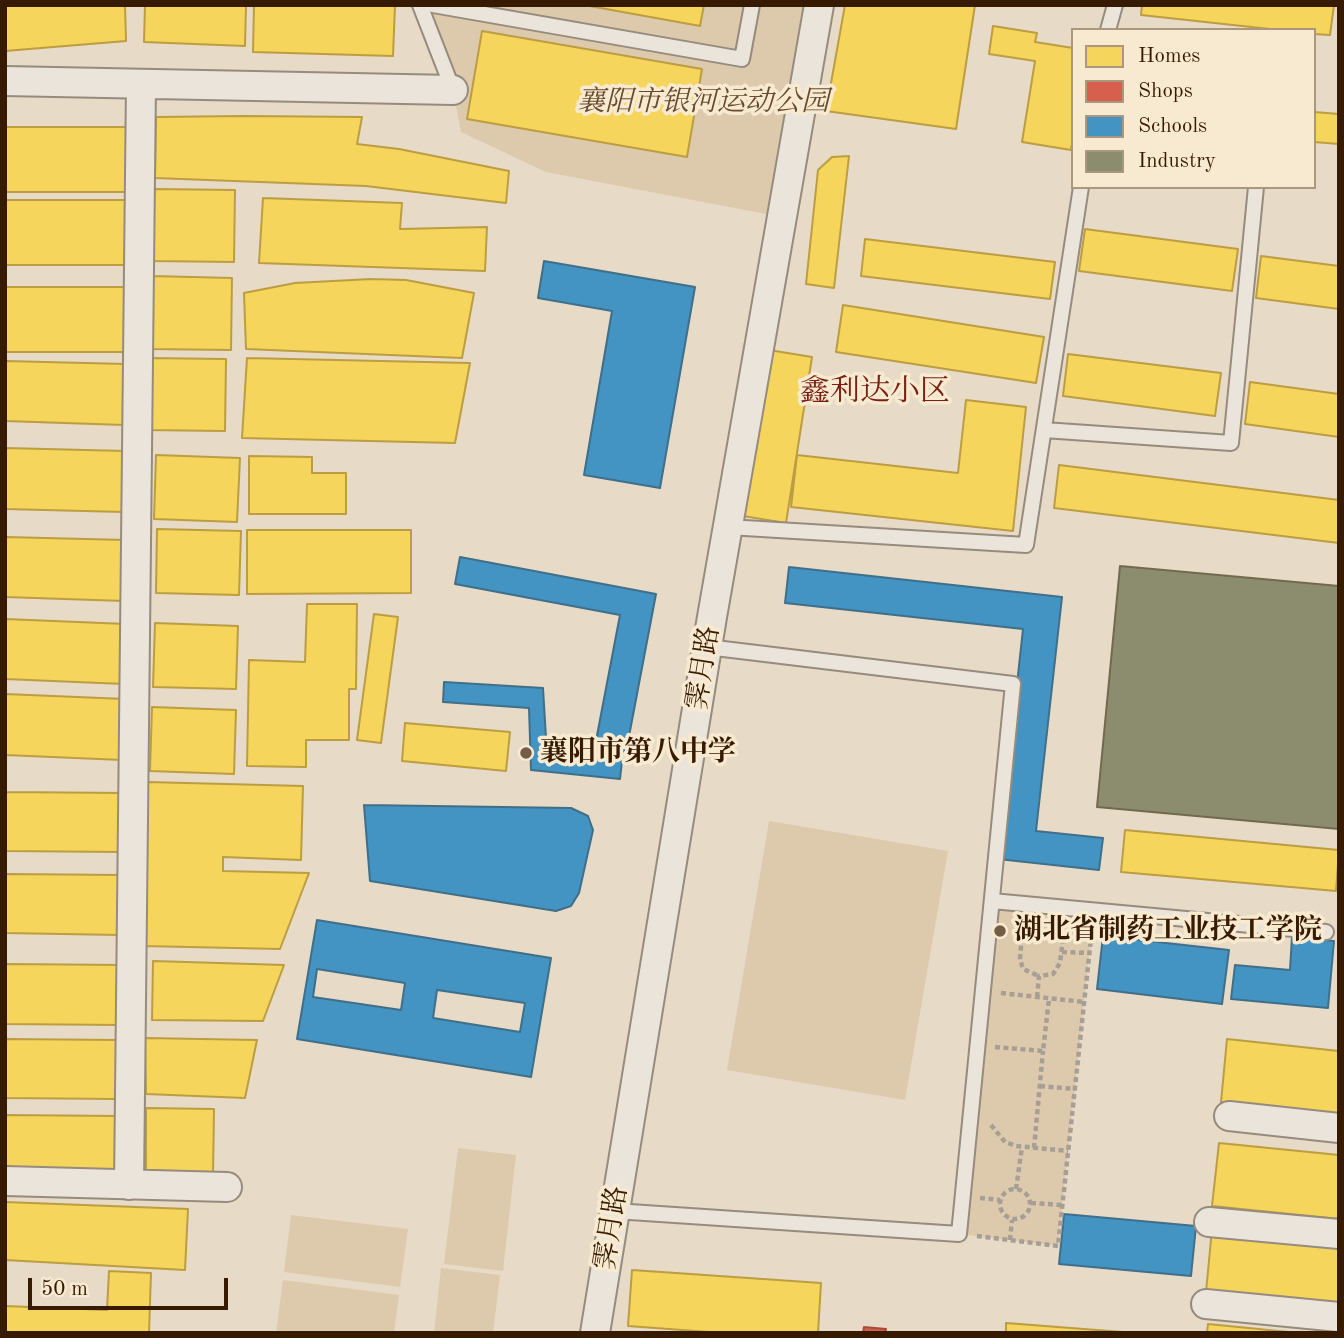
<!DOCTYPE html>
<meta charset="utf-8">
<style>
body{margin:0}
#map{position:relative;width:1344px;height:1338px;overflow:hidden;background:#e7dac6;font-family:"Old Standard TT",serif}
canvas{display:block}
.frame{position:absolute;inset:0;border:7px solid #361a01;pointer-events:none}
.legend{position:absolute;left:1071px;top:28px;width:245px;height:161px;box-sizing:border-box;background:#f8ead1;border:2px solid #aa977e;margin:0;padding:9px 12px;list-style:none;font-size:21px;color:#361a01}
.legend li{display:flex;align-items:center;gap:14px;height:35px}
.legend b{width:35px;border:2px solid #aa977e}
.scale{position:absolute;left:28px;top:1278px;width:200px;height:32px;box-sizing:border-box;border:4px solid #361a01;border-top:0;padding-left:9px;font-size:21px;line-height:24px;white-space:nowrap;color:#361a01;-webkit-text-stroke:5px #f8ead1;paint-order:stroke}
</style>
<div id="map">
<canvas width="1344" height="1338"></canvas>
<div class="frame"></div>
<ul class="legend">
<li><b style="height:19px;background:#f6d55c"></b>Homes</li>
<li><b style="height:19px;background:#d6604d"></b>Shops</li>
<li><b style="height:19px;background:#4393c3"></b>Schools</li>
<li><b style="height:19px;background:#8c8c6e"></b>Industry</li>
</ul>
<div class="scale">50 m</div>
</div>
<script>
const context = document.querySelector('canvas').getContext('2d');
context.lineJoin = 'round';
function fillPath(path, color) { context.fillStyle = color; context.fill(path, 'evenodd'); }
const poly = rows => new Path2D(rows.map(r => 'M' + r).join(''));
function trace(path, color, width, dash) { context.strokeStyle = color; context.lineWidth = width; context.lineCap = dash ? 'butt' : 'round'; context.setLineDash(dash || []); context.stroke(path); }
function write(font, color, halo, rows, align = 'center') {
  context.font = font + ' "Old Standard TT","Noto Serif SC",serif'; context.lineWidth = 7; context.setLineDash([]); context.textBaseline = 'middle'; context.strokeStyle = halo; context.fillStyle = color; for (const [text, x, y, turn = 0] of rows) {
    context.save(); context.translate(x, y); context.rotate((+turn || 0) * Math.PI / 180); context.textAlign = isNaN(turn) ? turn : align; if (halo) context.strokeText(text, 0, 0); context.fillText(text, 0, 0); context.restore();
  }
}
const green = poly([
 [420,5,819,5,782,217,546,172,461,132,453,90],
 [769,821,948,851,905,1100,727,1070],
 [992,901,1094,911,1058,1246,959,1234],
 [458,1148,516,1155,503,1271,444,1264],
 [291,1215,408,1229,400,1287,284,1272],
 [441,1268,500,1275,493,1333,434,1333],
 [283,1280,399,1295,394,1333,276,1333]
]);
const homes = poly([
 [5,5,125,5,126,41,5,51,5,5],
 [145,5,246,5,245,46,144,42,145,5],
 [254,5,395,5,393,56,253,52,254,5],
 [584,5,704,5,700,26,584,5],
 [845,5,975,5,956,129,826,111,845,5],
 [1142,5,1334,5,1330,35,1314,34,1314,30,1279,30,1141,15,1142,5],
 [993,26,1037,33,1035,42,1073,48,1073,138,1071,150,1022,142,1035,61,989,54,993,26],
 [482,31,702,69,687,157,467,119,482,31],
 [1314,112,1339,114,1339,144,1314,142,1314,112],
 [243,116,362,117,357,144,399,149,509,171,506,203,366,186,155,178,156,117,243,116],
 [5,127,126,127,126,192,5,192,5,127],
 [849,156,834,288,806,284,818,170,832,157,849,156],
 [154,189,235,190,234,262,153,261,154,189],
 [263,198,402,203,400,229,487,227,485,271,259,263,263,198],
 [5,200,127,200,127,265,5,265,5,200],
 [1085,229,1238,249,1232,291,1079,271,1085,229],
 [865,239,1055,262,1050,299,861,276,865,239],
 [1261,256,1339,266,1339,309,1256,298,1261,256],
 [152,276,232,278,231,350,150,349,152,276],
 [371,279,406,280,474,293,462,358,246,349,244,293,295,283,371,279],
 [5,287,128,287,128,352,5,352,5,287],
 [843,305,1044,337,1036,383,836,352,843,305],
 [769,350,812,357,786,523,743,516,769,350],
 [1068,354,1221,373,1215,416,1063,396,1068,354],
 [145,358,226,359,225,431,144,430,145,358],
 [247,358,470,363,455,443,242,438,247,358],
 [5,361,126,364,124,425,5,421,5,361],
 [1250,382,1339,394,1339,437,1245,424,1250,382],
 [966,400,1026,407,1013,531,791,507,797,455,958,473,966,400],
 [5,448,126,451,124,512,5,509,5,448],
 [156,455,240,458,237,522,154,519,156,455],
 [249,456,312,457,312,473,346,473,346,514,249,514,249,456],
 [1059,465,1339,500,1339,543,1054,508,1059,465],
 [157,529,241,531,239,595,156,593,157,529],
 [247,530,411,530,411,593,247,594,247,530],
 [5,537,126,540,124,601,5,597,5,537],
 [307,604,357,604,356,689,349,689,349,740,306,740,306,767,247,766,249,660,305,662,307,604],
 [374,614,398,617,381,743,357,740,374,614],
 [5,619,126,624,124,684,5,679,5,619],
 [155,623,238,626,236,689,153,687,155,623],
 [5,694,125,699,122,760,5,755,5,694],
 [152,707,236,710,234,774,150,771,152,707],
 [405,723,510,732,506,771,402,761,405,723],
 [147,782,303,786,301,860,223,857,223,871,309,873,280,949,143,946,147,782],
 [6,792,124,793,123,852,5,851,6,792],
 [1125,830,1339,850,1336,891,1121,872,1125,830],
 [5,874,120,875,120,935,5,933,5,874],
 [153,961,284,965,263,1021,152,1020,153,961],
 [5,964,122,965,122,1025,5,1024,5,964],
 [145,1038,257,1040,245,1098,146,1094,145,1038],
 [5,1039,119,1040,118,1099,5,1098,5,1039],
 [1227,1039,1339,1051,1339,1115,1221,1102,1227,1039],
 [146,1108,214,1109,213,1174,146,1173,146,1108],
 [5,1115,118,1116,117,1175,5,1174,5,1115],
 [1219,1143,1339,1155,1339,1219,1212,1206,1219,1143],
 [5,1202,188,1209,185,1270,5,1260,5,1202],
 [1212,1229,1339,1242,1339,1306,1206,1292,1212,1229],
 [632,1270,821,1283,818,1333,723,1333,628,1326,632,1270],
 [109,1271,151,1273,149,1333,5,1333,5,1306,107,1310,109,1271],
 [1006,1323,1136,1333,1006,1333,1006,1323],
 [1208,1324,1299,1333,1207,1333,1208,1324]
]);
const shops = poly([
 [864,1327,886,1329,885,1333,863,1333,864,1327]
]);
const schools = poly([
 [544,261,695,287,660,488,584,475,612,311,538,298,544,261],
 [460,557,656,594,626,752,595,746,620,615,455,584,460,557],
 [789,567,1062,597,1036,831,1103,838,1099,870,998,859,1023,629,785,603,789,567],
 [444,682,543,688,547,755,622,761,620,779,531,770,529,708,443,702,444,682],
 [364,805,571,808,588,816,593,830,579,893,571,906,556,911,370,881,364,805],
 [317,920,551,958,531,1077,297,1039,317,920],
 [317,969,405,983,401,1010,313,997,317,969],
 [437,990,525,1003,520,1032,433,1018,437,990],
 [1103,936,1229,950,1222,1004,1097,989,1103,936],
 [1292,937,1334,941,1328,1008,1231,999,1235,965,1290,970,1292,937],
 [1064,1214,1196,1226,1191,1276,1059,1264,1064,1214]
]);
const industry = poly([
 [1120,566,1339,586,1339,829,1097,807,1120,566]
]);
const path = poly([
 [1030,925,1026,925,1022,934,1020,959,1023,969,1039,976],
 [1062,952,1089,953],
 [1001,993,1084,1002],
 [1037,997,1039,976,1053,974,1060,963,1063,939,1058,927],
 [995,1047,1043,1051,1049,999],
 [1040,1086,1075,1089],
 [991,1125,1005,1142,1016,1146,1068,1151],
 [1034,1148,1043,1051],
 '1000 1204a15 15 0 1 1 30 0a15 15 0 1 1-30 0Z',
 [1016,1189,1022,1147],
 [980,1198,1000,1200],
 [1031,1203,1062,1205],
 [977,1236,1058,1246,1092,929],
 [1010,1240,1012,1220]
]);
const lane = poly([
 [420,5,453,90],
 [433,5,742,59,752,5],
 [1108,30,1115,5],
 [1044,430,1231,443,1256,187],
 [728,527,1026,545,1081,187],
 [992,901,1326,932],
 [615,1211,959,1234,1013,684,707,647]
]);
const street = poly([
 [5,81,453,90],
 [1229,1116,1339,1128],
 [5,1181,227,1187],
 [129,1185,141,84],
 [1209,1222,1339,1234],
 [1206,1304,1339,1317],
 [595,1333,712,617,819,5]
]);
const markers = [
 [526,753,7,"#745d46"],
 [1000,931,7,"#745d46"]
];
const parkNames = [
 ["襄阳市银河运动公园",703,103]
];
const streetNames = [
 ["霁月路",704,668,-81],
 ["霁月路",612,1228,-81]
];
const poiNames = [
 ["襄阳市第八中学",540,753],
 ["湖北省制药工业技工学院",1014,931]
];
const neighbourhoodNames = [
 ["鑫利达小区",875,392]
];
fillPath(green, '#ddcaad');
fillPath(homes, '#f6d55c');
trace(homes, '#bc9d41', 2);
fillPath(shops, '#d6604d');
trace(shops, '#a64b36', 2);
fillPath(schools, '#4393c3');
trace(schools, '#3f6f89', 2);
fillPath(industry, '#8c8c6e');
trace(industry, '#726a4d', 2);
trace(lane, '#968b7d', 18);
trace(street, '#968b7d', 32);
trace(path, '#a79f95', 4.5, [5, 3.5]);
trace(lane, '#eae4da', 14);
trace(street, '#eae4da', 28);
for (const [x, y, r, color] of markers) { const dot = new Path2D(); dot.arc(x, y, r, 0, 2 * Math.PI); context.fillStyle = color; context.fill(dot); trace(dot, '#f8ead1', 2.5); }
write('italic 28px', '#664b2f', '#f8ead1', parkNames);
write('28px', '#361a01', '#f8ead1', streetNames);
write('bold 28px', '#361a01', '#f8ead1', poiNames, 'left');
write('30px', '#7a1f14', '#f8ead1', neighbourhoodNames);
</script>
